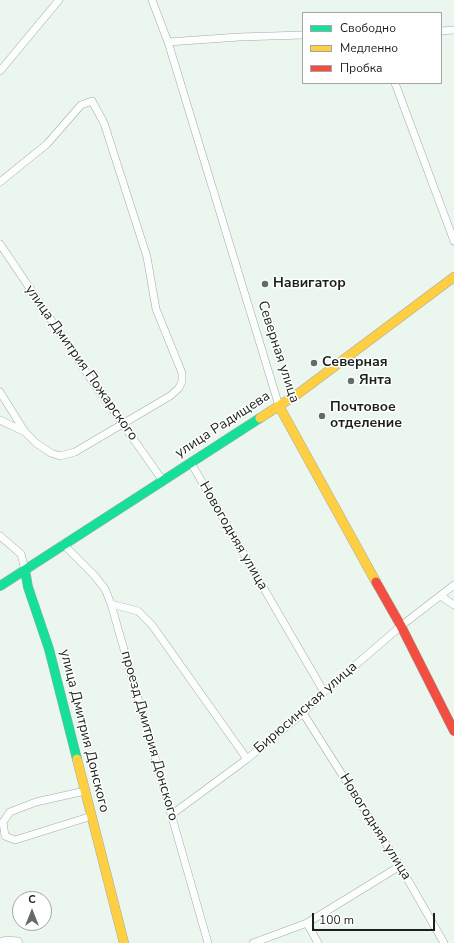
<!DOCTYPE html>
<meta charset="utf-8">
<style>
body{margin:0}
#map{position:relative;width:454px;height:943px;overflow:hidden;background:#ebf6ef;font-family:"Nunito Sans",sans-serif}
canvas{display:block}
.legend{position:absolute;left:302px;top:12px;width:140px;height:72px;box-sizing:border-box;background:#fff;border:1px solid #a3a6a4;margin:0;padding:5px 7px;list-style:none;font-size:12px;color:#1a211c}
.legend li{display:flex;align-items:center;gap:8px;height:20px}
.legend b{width:20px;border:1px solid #a3a6a4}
.north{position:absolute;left:12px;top:891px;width:40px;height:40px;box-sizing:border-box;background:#fff;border:1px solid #a3a6a4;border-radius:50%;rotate:0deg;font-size:11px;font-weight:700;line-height:16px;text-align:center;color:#1a211c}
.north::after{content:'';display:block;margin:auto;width:14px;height:18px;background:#636c66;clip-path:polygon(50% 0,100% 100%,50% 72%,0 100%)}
.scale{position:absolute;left:312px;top:913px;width:123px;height:18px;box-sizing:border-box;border:2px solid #1a211c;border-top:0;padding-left:5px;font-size:12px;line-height:14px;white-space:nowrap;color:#1a211c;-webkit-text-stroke:3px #fff;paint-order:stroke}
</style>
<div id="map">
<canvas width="454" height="943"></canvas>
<ul class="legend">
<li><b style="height:5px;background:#16e098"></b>Свободно</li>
<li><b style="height:5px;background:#ffcf43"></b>Медленно</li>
<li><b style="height:5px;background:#f24e42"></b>Пробка</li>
</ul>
<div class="north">С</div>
<div class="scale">100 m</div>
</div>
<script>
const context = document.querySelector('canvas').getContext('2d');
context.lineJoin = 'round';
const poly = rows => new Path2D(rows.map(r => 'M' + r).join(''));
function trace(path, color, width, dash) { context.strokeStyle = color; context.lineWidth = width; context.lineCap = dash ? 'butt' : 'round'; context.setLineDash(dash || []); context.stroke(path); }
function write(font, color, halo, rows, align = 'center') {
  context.font = font + ' "Nunito Sans",sans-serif'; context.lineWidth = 3; context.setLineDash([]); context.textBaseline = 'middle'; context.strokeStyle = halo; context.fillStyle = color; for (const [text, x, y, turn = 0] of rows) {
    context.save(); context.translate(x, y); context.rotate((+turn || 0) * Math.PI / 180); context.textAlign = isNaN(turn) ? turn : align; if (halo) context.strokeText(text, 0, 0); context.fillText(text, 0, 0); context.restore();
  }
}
const street = poly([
 [152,0,168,42,279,406],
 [441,31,454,30],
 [168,42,239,37,303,35],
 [0,71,59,0],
 [395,83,454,241],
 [0,182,47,144,81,105,92,101,104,123,147,257,156,309,182,373,182,381,179,388,170,396,75,452,60,456,51,453,36,443,25,432],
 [0,244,91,379,163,481],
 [0,392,25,432,0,420],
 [191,463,324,692],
 [0,536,21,554,25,570],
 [63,544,94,575,105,589,111,604,208,943],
 [441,596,454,605],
 [111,604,138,611,152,625,247,759,303,713,324,692,401,626,454,585],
 [303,713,400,866,444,943],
 [85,791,36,802,10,812,3,822,5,836,15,840,92,816],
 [171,815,247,759],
 [307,923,318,943],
 [0,942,6,940,18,941,19,943],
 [253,943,307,923,400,866]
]);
const fast = poly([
 [25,570,28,587,49,649,77,759],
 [0,586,260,418]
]);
const slow = poly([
 [279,406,376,582],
 [260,418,299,393,454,277],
 [77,759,124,943]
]);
const jam = poly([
 [376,582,401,626,454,731]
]);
const markers = [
 [265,284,4,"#636c66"],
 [314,363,4,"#636c66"],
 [351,381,4,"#636c66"],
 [322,416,4,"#636c66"]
];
const poiNames = [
 ["Навигатор",273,284],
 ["Северная",322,363],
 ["Янта",359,381],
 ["Почтовое",330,408],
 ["отделение",330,424]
];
const streetNames = [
 ["Северная улица",278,352,72],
 ["улица Дмитрия Пожарского",81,363,55],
 ["улица Радищева",223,425,-33],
 ["Новогодняя улица",233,536,60],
 ["Бирюсинская улица",306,708,-41],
 ["улица Дмитрия Донского",84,731,76],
 ["проезд Дмитрия Донского",149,736,74],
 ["Новогодняя улица",375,827,58]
];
trace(street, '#a4aca6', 8);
trace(fast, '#a4aca6', 10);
trace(slow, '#a4aca6', 10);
trace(jam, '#a4aca6', 10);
trace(street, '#fcfefd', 7);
trace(fast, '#16e098', 9);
trace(slow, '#ffcf43', 9);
trace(jam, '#f24e42', 9);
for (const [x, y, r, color] of markers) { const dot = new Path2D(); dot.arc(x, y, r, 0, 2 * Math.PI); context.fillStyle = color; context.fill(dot); trace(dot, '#fff', 1.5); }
write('bold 14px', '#1a211c', '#fff', poiNames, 'left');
write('14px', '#1a211c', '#fff', streetNames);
</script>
